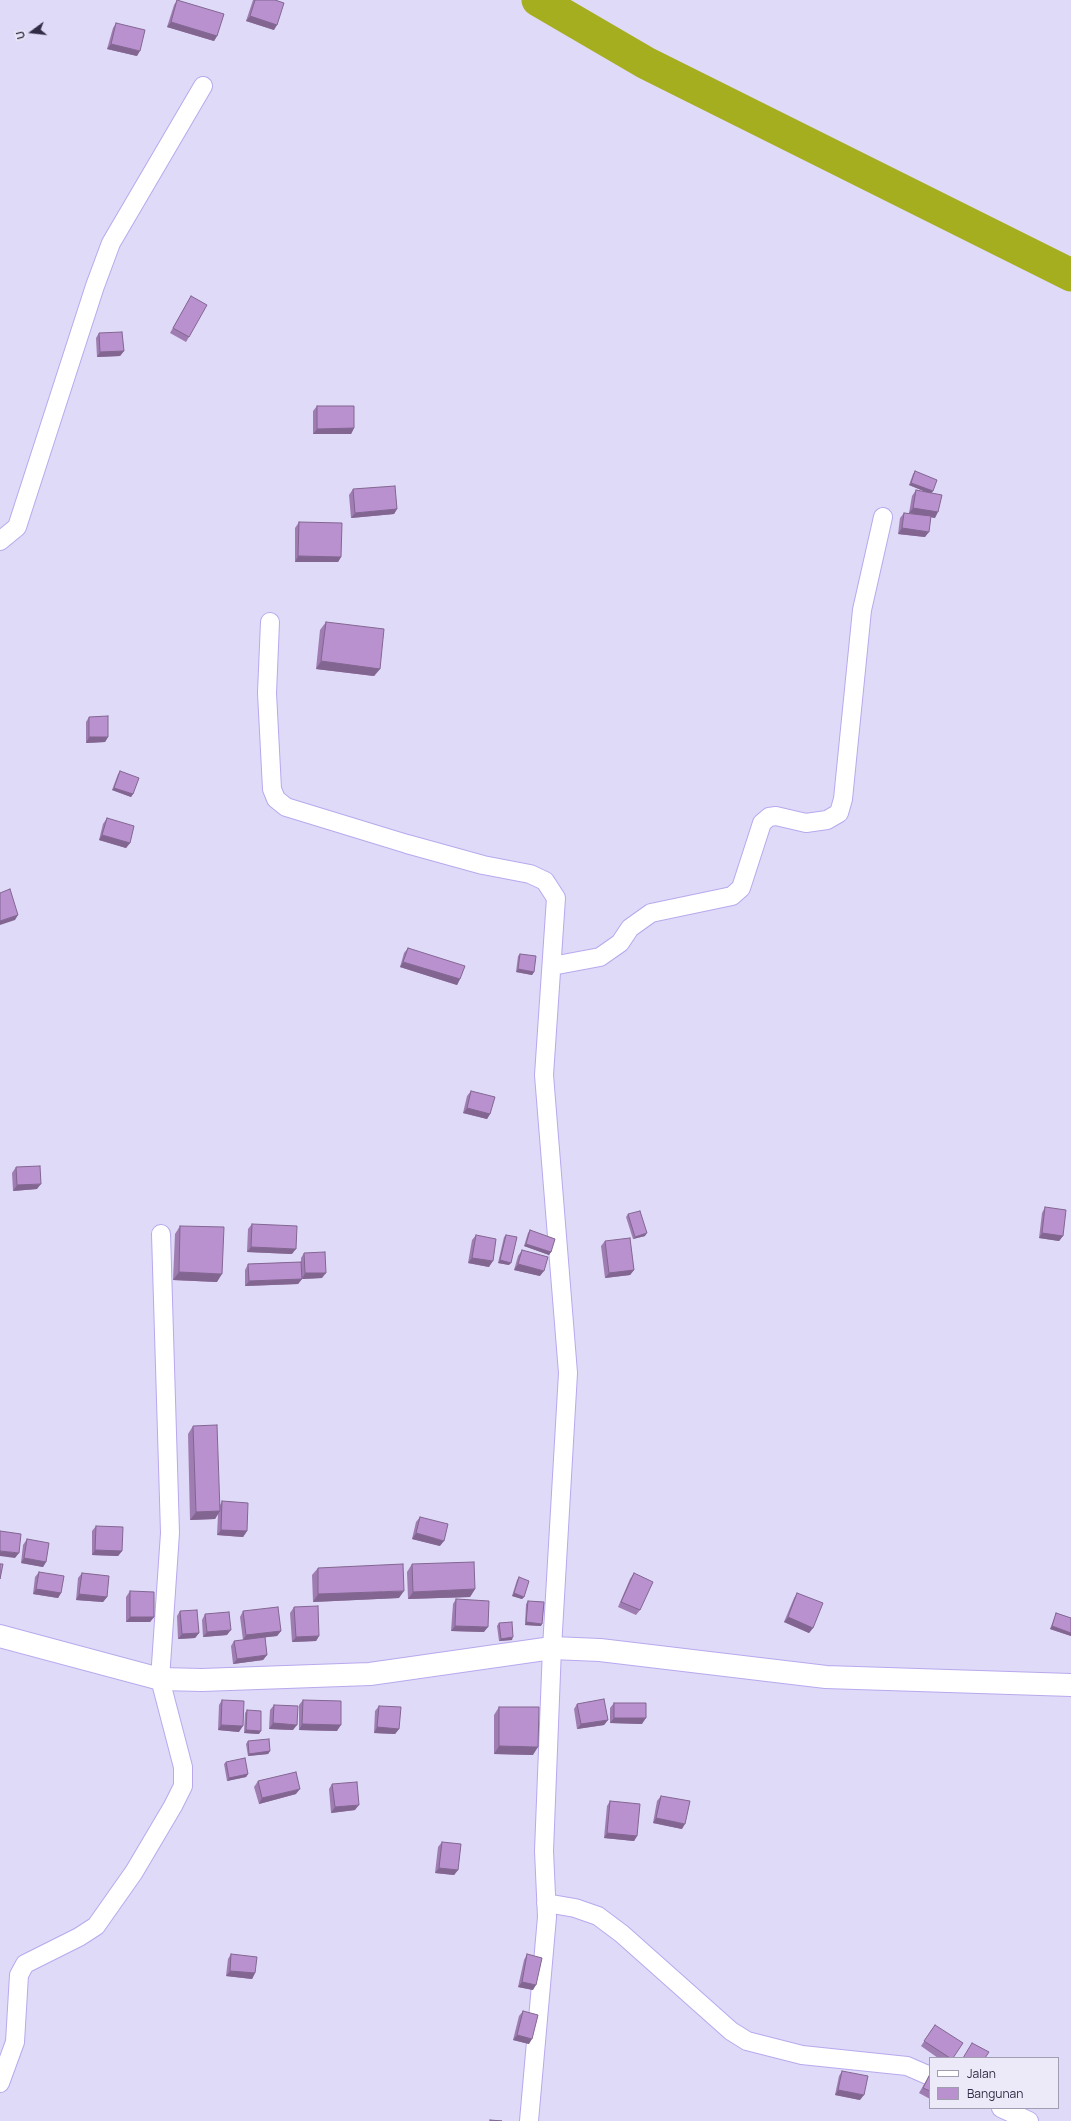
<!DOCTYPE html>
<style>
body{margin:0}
#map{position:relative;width:1071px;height:2121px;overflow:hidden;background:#dfdaf7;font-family:Manrope,sans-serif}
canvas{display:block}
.legend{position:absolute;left:929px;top:2057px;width:130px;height:52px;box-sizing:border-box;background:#eceaf8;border:1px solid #a19eb1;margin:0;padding:5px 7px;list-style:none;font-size:12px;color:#312b46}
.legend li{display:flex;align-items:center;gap:8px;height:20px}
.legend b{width:20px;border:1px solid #a19eb1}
.north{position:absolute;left:12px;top:12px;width:40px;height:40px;-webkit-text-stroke:3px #eceaf8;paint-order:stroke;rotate:255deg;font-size:11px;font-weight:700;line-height:16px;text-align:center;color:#312b46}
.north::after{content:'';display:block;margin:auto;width:14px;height:18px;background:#312b46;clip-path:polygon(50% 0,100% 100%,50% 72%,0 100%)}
</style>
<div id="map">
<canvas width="1071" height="2121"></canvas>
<ul class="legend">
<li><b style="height:5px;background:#fff"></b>Jalan</li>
<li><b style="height:11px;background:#b991cf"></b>Bangunan</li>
</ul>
<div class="north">U</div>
</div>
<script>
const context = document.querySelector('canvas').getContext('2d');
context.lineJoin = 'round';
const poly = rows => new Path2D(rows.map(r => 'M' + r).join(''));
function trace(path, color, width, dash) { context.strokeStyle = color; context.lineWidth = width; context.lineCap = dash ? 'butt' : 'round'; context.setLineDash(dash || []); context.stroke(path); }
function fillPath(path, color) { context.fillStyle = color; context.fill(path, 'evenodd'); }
const river = poly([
 [538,0,646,63,1071,275]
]);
const street = poly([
 [0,541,17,527,95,286,111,243,203,86],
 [270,622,267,693,272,789,276,799,286,807,407,844,483,865,530,874,545,881,556,898,544,1075,568,1373,552,1648,544,1851,547,1917,529,2121],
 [552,966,600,957,620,943,630,928,651,913,732,896,741,888,762,823,769,817,776,816,806,823,827,820,839,813,843,799,862,610,883,517],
 [546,1903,575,1908,598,1916,622,1934,731,2031,747,2041,802,2055,907,2066,930,2076],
 [0,2083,15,2042,19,1975,25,1964,79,1937,96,1926,134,1872,173,1806,183,1786,183,1767,160,1679,170,1533,161,1234],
 [1001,2108,1029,2121]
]);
const secondary = poly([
 [0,1636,160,1679,202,1680,370,1674,552,1648,600,1650,826,1677,1071,1685]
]);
const wall = poly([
 [177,0,217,36,214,41,167,27,174,5],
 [253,0,275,0,274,30,246,21],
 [116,23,137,56,107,49,113,28],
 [191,296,189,337,186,342,170,333,188,301],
 [99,333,124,351,120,356,97,357,96,338],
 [317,406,354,428,351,434,313,434,313,411],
 [915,471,933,491,931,493,935,518,931,517,925,537,898,534,900,518,904,513,920,515,909,513,912,496,916,490,926,492,909,485,913,474],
 [353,489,397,509,394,514,351,518,349,495],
 [299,522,341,557,338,562,295,562,295,528],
 [326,622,380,669,374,676,316,669,320,630],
 [89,717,108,737,105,742,86,743,86,722],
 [120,771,133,794,131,797,112,790,118,774],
 [107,818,130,843,126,848,99,840,103,824],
 [408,948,460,979,457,985,400,967,404,953],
 [520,954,534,972,532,975,516,972,518,956],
 [471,1091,490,1114,487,1119,463,1113,467,1096],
 [16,1167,37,1189,13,1191,12,1173],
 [1045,1207,1063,1236,1059,1241,1039,1238,1042,1213],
 [628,1214,645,1236,633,1239,626,1217],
 [252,1224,292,1254,247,1252,248,1229],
 [180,1226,217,1282,173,1280,175,1234],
 [530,1230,551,1252,549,1255,524,1246,528,1233],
 [476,1235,489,1267,468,1263,472,1240],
 [506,1235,509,1265,498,1263,504,1237],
 [605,1241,634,1270,630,1275,605,1278,601,1246],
 [522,1250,540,1276,514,1270,518,1256],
 [304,1253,322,1278,302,1279,298,1284,245,1286,245,1270,248,1264,301,1262,301,1258],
 [193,1426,220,1505,222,1501,247,1531,243,1537,217,1535,218,1514,215,1519,190,1520,188,1434],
 [420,1517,440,1546,412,1539,416,1522],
 [96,1526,122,1551,118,1556,92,1555,92,1531],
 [27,1539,46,1562,43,1567,21,1563,23,1545],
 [412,1564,475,1589,470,1597,408,1599,407,1572],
 [318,1568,399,1598,313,1602,312,1575],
 [39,1572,61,1593,58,1598,33,1594,35,1577],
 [82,1573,107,1597,103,1602,76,1600,78,1578],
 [634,1573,640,1610,636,1615,618,1607,630,1579],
 [519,1577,524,1597,522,1599,512,1596,517,1580],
 [130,1591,154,1617,150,1622,126,1622,126,1597],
 [797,1593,813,1628,809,1633,784,1622,794,1598],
 [456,1599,484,1632,451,1631,453,1604],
 [528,1601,541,1626,525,1625,526,1604],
 [294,1607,319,1636,316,1641,292,1642,290,1613],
 [180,1611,199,1633,195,1638,178,1639,177,1616],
 [243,1611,281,1631,277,1636,265,1637,267,1655,263,1660,233,1664,231,1646,234,1641,243,1640,240,1617],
 [1056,1613,1071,1618,1071,1636,1050,1629,1055,1616],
 [205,1614,227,1635,203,1637,202,1620],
 [499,1623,512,1640,499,1641,497,1626],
 [222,1700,239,1732,218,1730,219,1705],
 [303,1700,337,1731,299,1730,299,1705],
 [614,1703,642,1724,610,1723,610,1708],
 [577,1704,608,1720,604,1725,577,1729,574,1709],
 [274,1705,293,1730,269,1729,270,1710],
 [379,1706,399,1729,395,1734,374,1733,375,1711],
 [499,1707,533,1755,494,1754,494,1715],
 [247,1710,259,1734,244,1733,245,1713],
 [248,1741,270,1751,268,1754,248,1756,246,1744],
 [226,1762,248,1774,246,1777,227,1781,224,1764],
 [258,1781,296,1794,259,1804,254,1787],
 [332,1784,355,1810,331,1813,329,1789],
 [661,1796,682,1829,653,1823,657,1801],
 [610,1801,637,1836,634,1841,604,1838,607,1806],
 [442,1842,458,1870,454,1875,435,1873,438,1847],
 [231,1954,255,1973,252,1979,226,1976,228,1959],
 [527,1954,533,1990,518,1987,524,1960],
 [523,2011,529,2044,513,2040,519,2016],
 [935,2025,953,2058,938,2058,921,2046],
 [842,2071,860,2100,835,2095,839,2076],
 [930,2074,930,2099,919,2093]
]);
const shadedWall = poly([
 [250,16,277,25,274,30,246,21],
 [171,22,217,36,214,41,167,27],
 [111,44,140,51,137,56,107,49],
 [124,351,120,356,97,357,100,352],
 [354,428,351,434,313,434,317,429],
 [911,483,933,491,931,494,909,485],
 [913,508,938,512,935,518,909,513],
 [397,509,394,514,351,518,355,513],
 [902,528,929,532,925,537,898,534],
 [298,556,341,557,338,562,295,562],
 [321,661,380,669,374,676,316,669],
 [89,737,108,737,105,742,86,743],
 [114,788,133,794,131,797,112,790],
 [102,835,130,843,126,848,99,840],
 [18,915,15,920,0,925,0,921],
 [403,962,460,979,457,985,400,967],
 [518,969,534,972,532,975,516,972],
 [467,1108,490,1114,487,1119,463,1113],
 [41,1184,37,1189,13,1191,17,1185],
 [647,1233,645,1236,633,1239,635,1237],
 [1042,1233,1063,1236,1059,1241,1039,1238],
 [526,1244,551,1252,549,1255,524,1246],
 [251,1247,296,1249,292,1254,247,1252],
 [472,1258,493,1261,489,1267,468,1263],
 [500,1260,511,1263,509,1265,498,1263],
 [518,1264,544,1271,540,1276,514,1270],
 [634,1270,630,1275,605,1278,609,1273],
 [179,1272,222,1274,217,1282,173,1280],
 [305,1273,326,1273,322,1278,302,1279],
 [302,1279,298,1284,245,1286,249,1281],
 [220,1511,215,1519,190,1520,196,1512],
 [221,1530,247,1531,243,1537,217,1535],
 [416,1533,444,1541,440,1546,412,1539],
 [95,1550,122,1551,118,1556,92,1555],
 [0,1551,19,1553,15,1558,0,1556],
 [24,1558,46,1562,43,1567,21,1563],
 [36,1589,61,1593,58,1598,33,1594],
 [475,1589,470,1597,408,1599,413,1592],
 [404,1591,399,1598,313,1602,318,1594],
 [514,1593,524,1597,522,1599,512,1596],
 [79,1594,107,1597,103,1602,76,1600],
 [130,1617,154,1617,150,1622,126,1622],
 [788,1617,813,1628,809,1633,784,1622],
 [526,1622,542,1624,541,1626,525,1625],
 [455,1626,488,1627,484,1632,451,1631],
 [1052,1626,1071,1633,1071,1636,1050,1629],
 [231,1630,227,1635,203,1637,207,1632],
 [281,1631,277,1636,243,1640,246,1635],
 [199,1633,195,1638,178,1639,182,1634],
 [319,1636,316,1641,292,1642,296,1637],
 [513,1637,512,1640,499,1641,501,1639],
 [267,1655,263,1660,233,1664,237,1659],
 [614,1718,646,1718,642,1724,610,1723],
 [608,1720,604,1725,577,1729,581,1724],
 [273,1723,297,1725,293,1730,269,1729],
 [302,1724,341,1725,337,1731,299,1730],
 [221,1725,243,1726,239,1732,218,1730],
 [377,1727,399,1729,395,1734,374,1733],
 [246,1730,261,1731,259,1734,244,1733],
 [499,1746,538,1747,533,1755,494,1754],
 [270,1751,268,1754,248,1756,249,1754],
 [248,1774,246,1777,227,1781,229,1778],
 [300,1789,296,1794,259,1804,262,1798],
 [359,1805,355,1810,331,1813,335,1807],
 [656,1818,685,1824,682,1829,653,1823],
 [607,1833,637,1836,634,1841,604,1838],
 [439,1868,458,1870,454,1875,435,1873],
 [230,1971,255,1973,252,1979,226,1976],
 [522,1982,536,1985,533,1990,518,1987],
 [517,2035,532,2039,529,2044,513,2040],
 [838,2090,864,2095,860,2100,835,2095]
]);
const building = poly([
 [177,0,224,14,217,36,171,22,177,0],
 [255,0,275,0,284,3,277,25,250,16,255,0],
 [116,23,145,30,140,51,111,44,116,23],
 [191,296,207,305,189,337,173,328,191,296],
 [122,332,124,351,100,352,99,333,122,332],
 [317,406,354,406,354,428,317,429,317,406],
 [915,471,937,480,933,491,911,483,915,471],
 [395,486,397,509,355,513,353,489,395,486],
 [916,490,942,495,938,512,913,508,916,490],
 [904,513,931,516,929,532,902,528,904,513],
 [299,522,342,523,341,557,298,556,299,522],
 [326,622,384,629,380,669,321,661,326,622],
 [108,716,108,737,89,737,89,717,108,716],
 [120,771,139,778,133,794,114,788,120,771],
 [107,818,134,826,130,843,102,835,107,818],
 [10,889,18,915,0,921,0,893,10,889],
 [408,948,465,966,460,979,403,962,408,948],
 [520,954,536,956,534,972,518,969,520,954],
 [471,1091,495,1097,490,1114,467,1108,471,1091],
 [40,1166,41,1184,17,1185,16,1167,40,1166],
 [1045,1207,1066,1210,1063,1236,1042,1233,1045,1207],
 [640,1211,647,1233,635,1237,628,1214,640,1211],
 [252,1224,297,1226,296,1249,251,1247,252,1224],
 [180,1226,224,1227,222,1274,179,1272,180,1226],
 [530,1230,555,1239,551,1252,526,1244,530,1230],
 [476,1235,496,1239,493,1261,472,1258,476,1235],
 [506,1235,517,1237,511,1263,500,1260,506,1235],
 [630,1238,634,1270,609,1273,605,1241,630,1238],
 [522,1250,548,1257,544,1271,518,1264,522,1250],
 [325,1252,326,1273,305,1273,304,1253,325,1252],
 [301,1262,302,1279,249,1281,248,1264,301,1262],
 [217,1425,220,1511,196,1512,193,1426,217,1425],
 [222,1501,248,1503,247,1531,221,1530,222,1501],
 [420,1517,448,1524,444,1541,416,1533,420,1517],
 [96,1526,123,1527,122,1551,95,1550,96,1526],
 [0,1531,21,1534,19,1553,0,1551,0,1531],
 [27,1539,49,1543,46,1562,24,1558,27,1539],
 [474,1562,475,1589,413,1592,412,1564,474,1562],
 [0,1564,3,1564,0,1579,0,1564],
 [403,1564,404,1591,318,1594,318,1568,403,1564],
 [39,1572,64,1576,61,1593,36,1589,39,1572],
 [82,1573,109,1576,107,1597,79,1594,82,1573],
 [634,1573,653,1582,640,1610,621,1602,634,1573],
 [519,1577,529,1581,524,1597,514,1593,519,1577],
 [130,1591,154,1592,154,1617,130,1617,130,1591],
 [797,1593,823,1603,813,1628,788,1617,797,1593],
 [456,1599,489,1601,488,1627,455,1626,456,1599],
 [528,1601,544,1602,542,1624,526,1622,528,1601],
 [318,1606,319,1636,296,1637,294,1607,318,1606],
 [278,1607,281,1631,246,1635,243,1611,278,1607],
 [197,1610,199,1633,182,1634,180,1611,197,1610],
 [229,1612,231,1630,207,1632,205,1614,229,1612],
 [1056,1613,1071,1618,1071,1633,1052,1626,1056,1613],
 [512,1622,513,1637,501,1639,499,1623,512,1622],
 [265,1637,267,1655,237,1659,234,1641,265,1637],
 [604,1699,608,1720,581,1724,577,1704,604,1699],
 [222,1700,244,1701,243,1726,221,1725,222,1700],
 [303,1700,341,1701,341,1725,302,1724,303,1700],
 [614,1703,646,1703,646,1718,614,1718,614,1703],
 [274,1705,298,1706,297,1725,273,1723,274,1705],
 [379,1706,401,1707,399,1729,377,1727,379,1706],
 [499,1707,539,1707,538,1747,499,1746,499,1707],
 [247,1710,261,1711,261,1731,246,1730,247,1710],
 [269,1739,270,1751,249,1754,248,1741,269,1739],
 [245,1758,248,1774,229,1778,226,1762,245,1758],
 [296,1772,300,1789,262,1798,258,1781,296,1772],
 [357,1782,359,1805,335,1807,332,1784,357,1782],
 [661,1796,690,1801,685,1824,656,1818,661,1796],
 [610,1801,640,1804,637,1836,607,1833,610,1801],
 [442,1842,461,1844,458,1870,439,1868,442,1842],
 [231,1954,257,1957,255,1973,230,1971,231,1954],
 [527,1954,542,1958,536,1985,522,1982,527,1954],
 [523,2011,538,2015,532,2039,517,2035,523,2011],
 [935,2025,963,2043,953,2058,950,2058,924,2041,935,2025],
 [972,2043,989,2052,985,2058,963,2058,972,2043],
 [842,2071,868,2076,864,2095,838,2090,842,2071],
 [930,2074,930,2091,923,2088,930,2074],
 [490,2120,502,2121,490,2121,490,2120]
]);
trace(river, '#a5ae1e', 33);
trace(street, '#b8a9ee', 20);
trace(secondary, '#b8a9ee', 24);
trace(street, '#fff', 18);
trace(secondary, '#fff', 22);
fillPath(wall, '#9f7db2');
fillPath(shadedWall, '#826691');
fillPath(building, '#b991cf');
trace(building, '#826691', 1);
</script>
